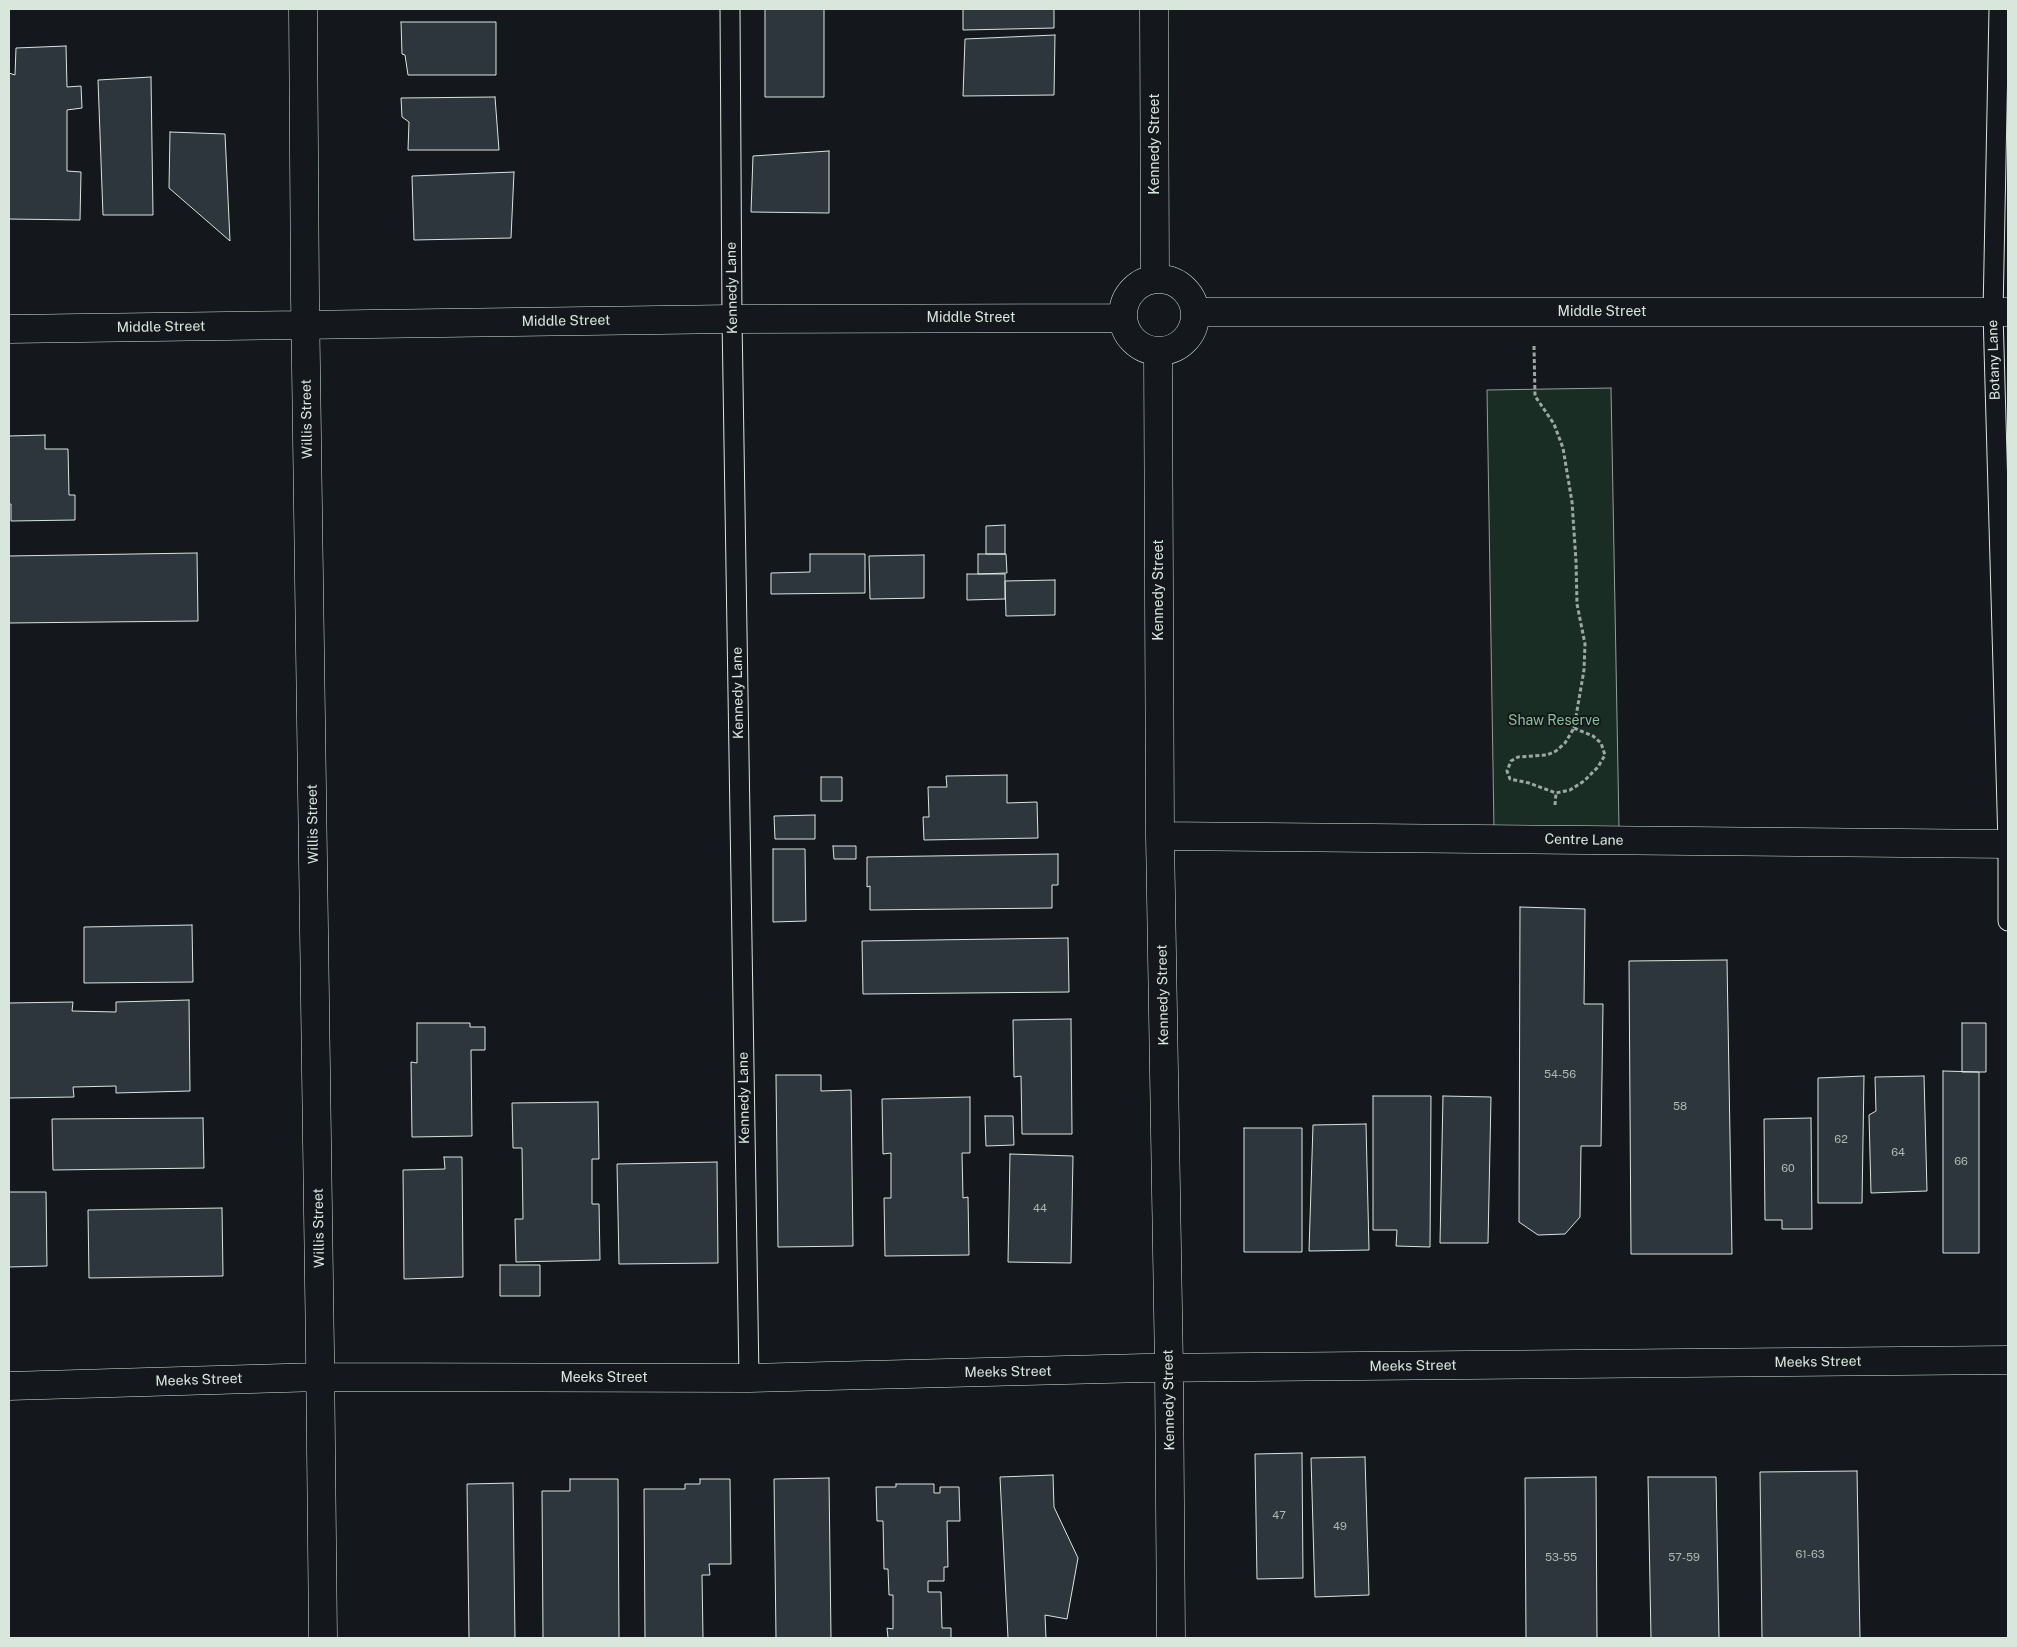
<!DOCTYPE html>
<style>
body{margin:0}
#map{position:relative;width:2017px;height:1647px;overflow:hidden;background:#14181c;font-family:"Public Sans",sans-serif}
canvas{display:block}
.frame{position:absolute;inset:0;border:10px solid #d8e6dc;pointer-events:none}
</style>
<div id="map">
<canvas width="2017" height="1647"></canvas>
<div class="frame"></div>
</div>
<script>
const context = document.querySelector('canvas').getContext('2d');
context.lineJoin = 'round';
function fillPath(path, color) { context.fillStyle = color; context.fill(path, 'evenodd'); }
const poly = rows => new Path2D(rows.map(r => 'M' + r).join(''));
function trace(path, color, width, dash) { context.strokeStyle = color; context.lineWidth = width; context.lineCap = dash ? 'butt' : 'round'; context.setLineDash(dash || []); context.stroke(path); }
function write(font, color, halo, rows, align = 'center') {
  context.font = font + ' "Public Sans",sans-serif'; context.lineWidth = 4; context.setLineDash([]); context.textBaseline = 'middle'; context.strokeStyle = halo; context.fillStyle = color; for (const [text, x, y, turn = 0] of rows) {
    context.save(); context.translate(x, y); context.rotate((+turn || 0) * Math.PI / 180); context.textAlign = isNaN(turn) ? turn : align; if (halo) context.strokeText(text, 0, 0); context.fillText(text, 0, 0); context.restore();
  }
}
const green = poly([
 [1611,388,1619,827,1494,829,1487,390,1611,388]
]);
const building = poly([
 [765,9,824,9,824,97,765,97,765,9],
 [963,9,1054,9,1054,28,963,30,963,9],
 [401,22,496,22,496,75,408,75,405,55,402,54,401,22],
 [1055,35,1054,95,963,96,965,39,1055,35],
 [66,46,67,87,81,86,82,108,67,110,67,171,81,172,80,220,9,219,9,73,15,75,16,48,66,46],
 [151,77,153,215,103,215,98,80,151,77],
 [495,97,499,150,408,150,409,122,402,117,401,98,495,97],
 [170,132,225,134,230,241,169,188,170,132],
 [829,151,829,213,751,212,753,156,829,151],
 [514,172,511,238,414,240,412,176,514,172],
 [45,435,45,449,68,449,69,495,75,495,75,520,11,521,11,504,9,504,9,436,45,435],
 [1005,525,1005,554,986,554,986,526,1005,525],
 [197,553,198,621,9,623,9,556,197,553],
 [810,554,865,554,865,593,771,594,771,573,810,572,810,554],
 [978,554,1006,554,1007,573,978,574,978,554],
 [924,555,924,598,870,599,869,556,924,555],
 [967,574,1005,574,1005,599,967,600,967,574],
 [1055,580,1055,615,1006,616,1005,581,1055,580],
 [1007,775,1007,803,1037,802,1038,838,924,840,923,817,929,817,928,787,947,787,946,776,1007,775],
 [821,777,842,777,842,801,821,801,821,777],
 [815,815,815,839,775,839,774,816,815,815],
 [833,846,856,846,856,859,834,859,833,846],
 [773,849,805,849,806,921,773,922,773,849],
 [1058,854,1058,885,1052,885,1052,908,870,910,870,886,867,887,867,857,1058,854],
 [1520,907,1585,909,1584,1004,1603,1004,1601,1146,1581,1146,1580,1217,1565,1234,1538,1235,1519,1222,1520,907],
 [192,925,193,982,84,983,84,927,192,925],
 [1068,938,1069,992,863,994,862,941,1068,938],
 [1727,960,1732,1254,1631,1254,1629,961,1727,960],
 [189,1000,190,1091,116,1093,116,1086,73,1087,74,1097,9,1098,9,1003,73,1002,72,1011,116,1012,116,1002,189,1000],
 [1071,1019,1072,1134,1022,1134,1021,1076,1014,1077,1013,1020,1071,1019],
 [417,1023,470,1023,470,1027,485,1027,485,1050,471,1050,472,1136,412,1137,411,1062,417,1063,417,1023],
 [1962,1023,1986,1023,1986,1072,1962,1072,1962,1023],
 [1943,1071,1979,1072,1979,1253,1943,1253,1943,1071],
 [776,1075,821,1075,821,1091,851,1090,853,1246,778,1247,776,1075],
 [1864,1076,1862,1203,1818,1203,1818,1078,1864,1076],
 [1924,1076,1927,1191,1871,1193,1869,1115,1876,1111,1875,1077,1924,1076],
 [1373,1096,1431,1096,1430,1247,1396,1246,1397,1230,1373,1230,1373,1096],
 [1443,1096,1491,1097,1488,1243,1440,1243,1443,1096],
 [970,1097,970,1153,962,1153,963,1198,968,1197,969,1255,885,1256,884,1198,891,1198,891,1153,883,1154,882,1099,970,1097],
 [598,1102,599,1159,592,1159,592,1204,599,1204,600,1260,516,1262,515,1219,523,1219,522,1148,513,1148,512,1103,598,1102],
 [985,1116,1013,1116,1014,1145,986,1146,985,1116],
 [203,1118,204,1168,53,1170,52,1119,203,1118],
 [1811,1118,1812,1229,1782,1229,1782,1220,1765,1220,1764,1119,1811,1118],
 [1366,1124,1369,1250,1309,1251,1313,1125,1366,1124],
 [1244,1128,1302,1128,1302,1252,1244,1252,1244,1128],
 [1010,1154,1073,1156,1071,1263,1008,1262,1010,1154],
 [444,1157,462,1157,463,1277,404,1279,403,1170,445,1169,444,1157],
 [717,1162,718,1263,619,1264,617,1164,717,1162],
 [9,1192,46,1192,47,1266,9,1267,9,1192],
 [222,1208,223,1276,89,1278,88,1210,222,1208],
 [500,1265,540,1265,540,1296,500,1296,500,1265],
 [1302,1453,1303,1578,1257,1579,1255,1454,1302,1453],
 [1365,1457,1369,1595,1315,1597,1311,1458,1365,1457],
 [1857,1471,1860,1638,1762,1638,1760,1472,1857,1471],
 [1053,1475,1054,1507,1078,1558,1067,1619,1045,1615,1046,1638,1008,1638,1000,1477,1053,1475],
 [1596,1477,1597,1638,1526,1638,1525,1478,1596,1477],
 [1648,1477,1716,1477,1719,1638,1651,1638,1648,1477],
 [829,1478,831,1638,776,1638,774,1479,829,1478],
 [570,1479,618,1479,619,1638,543,1638,542,1491,570,1491,570,1479],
 [700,1479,730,1479,731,1564,709,1564,710,1575,702,1575,703,1638,645,1638,644,1489,685,1489,685,1484,700,1484,700,1479],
 [513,1483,515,1638,469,1638,467,1484,513,1483],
 [896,1484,934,1484,934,1493,940,1493,940,1487,959,1487,960,1521,947,1521,948,1567,944,1567,944,1581,928,1581,928,1592,941,1592,942,1628,951,1628,951,1638,888,1638,887,1628,893,1629,893,1595,889,1595,888,1569,884,1569,883,1521,877,1521,876,1487,896,1487,896,1484]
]);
const path = poly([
 [1534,346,1535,396,1554,424,1563,448,1572,502,1576,561,1577,604,1585,644,1584,670,1574,728],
 [1574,728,1593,736,1601,743,1605,755,1598,767,1584,781,1570,790,1556,793,1529,783,1510,779,1507,771,1511,761,1518,757,1547,755,1556,751,1565,743,1574,728],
 [1555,805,1556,793]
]);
const lane = poly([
 [730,9,732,319,749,1378],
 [1999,9,1993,313,2008,844,2008,921]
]);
const street = poly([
 [303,9,305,297,320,1351,323,1638],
 [1154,9,1155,279],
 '1123 315a36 36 0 1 1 72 0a36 36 0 1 1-72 0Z',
 [1195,312,2008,312],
 [9,329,732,319,1123,318],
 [1158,351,1160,836,1169,1368,1171,1638],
 [1160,836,2008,844],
 [9,1386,320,1377,749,1378,1145,1368,2008,1360]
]);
const numberNames = [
 ["54-56",1560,1075],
 ["58",1680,1107],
 ["62",1841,1140],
 ["64",1898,1153],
 ["66",1961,1162],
 ["60",1788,1169],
 ["44",1040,1209],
 ["47",1279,1516],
 ["49",1340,1527],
 ["61-63",1810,1555],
 ["53-55",1561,1558],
 ["57-59",1684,1558]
];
const streetNames = [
 ["Kennedy Street",1155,144,-90],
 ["Kennedy Lane",732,288,-91],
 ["Middle Street",1602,312],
 ["Middle Street",971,318],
 ["Middle Street",566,321,-1],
 ["Middle Street",161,327,-1],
 ["Botany Lane",1994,360,-92],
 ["Willis Street",307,419,-91],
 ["Kennedy Street",1159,590,-90],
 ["Kennedy Lane",738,693,-91],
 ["Willis Street",313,824,-91],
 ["Centre Lane",1584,840,1],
 ["Kennedy Street",1163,995,-91],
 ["Kennedy Lane",744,1098,-91],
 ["Willis Street",319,1228,-91],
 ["Meeks Street",1818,1362,-1],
 ["Meeks Street",1413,1366,-1],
 ["Meeks Street",1008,1372,-1],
 ["Meeks Street",604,1378],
 ["Meeks Street",199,1380,-2],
 ["Kennedy Street",1169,1400,-91]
];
const parkNames = [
 ["Shaw Reserve",1554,721]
];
fillPath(green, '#1a2d24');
trace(green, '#939e99', 1);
fillPath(building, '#2c363c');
trace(building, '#d8e6dc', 1);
trace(lane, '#d8e6dc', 21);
trace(street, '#d8e6dc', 29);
trace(path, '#9da8a2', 3, [4, 2.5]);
trace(lane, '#14181c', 19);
trace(street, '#14181c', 28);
write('11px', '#adbab4', null, numberNames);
write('14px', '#d8e6dc', '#14181c', streetNames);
write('14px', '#8ac095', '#14181c', parkNames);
</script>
